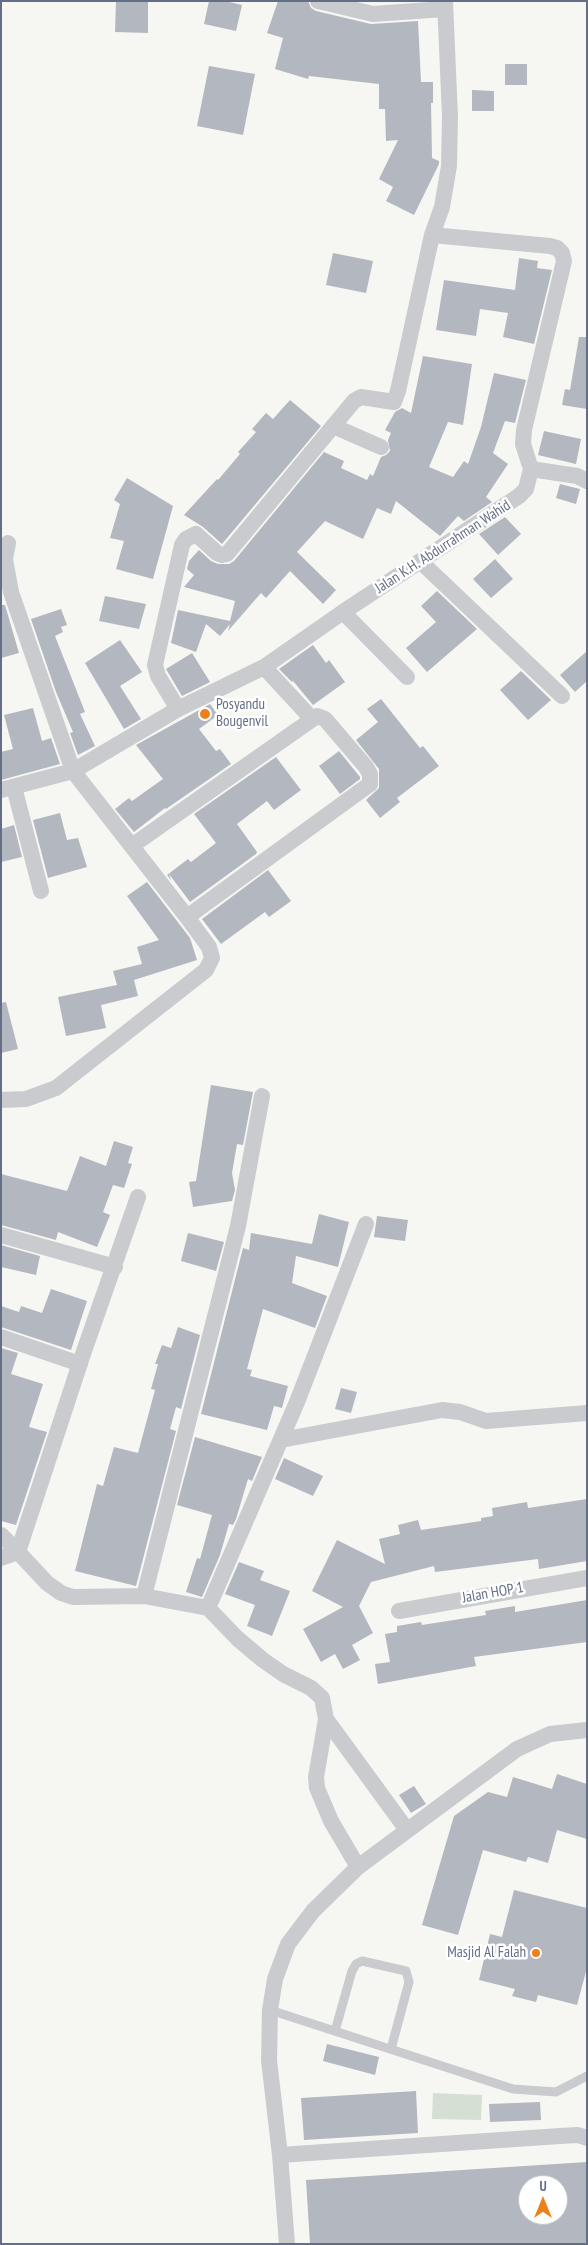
<!DOCTYPE html>
<style>
body{margin:0}
#map{position:relative;width:588px;height:2245px;overflow:hidden;background:#f6f7f3;font-family:"PT Sans Narrow",sans-serif}
canvas{display:block}
.frame{position:absolute;inset:0;border:2px solid #646e86;pointer-events:none}
.north{position:absolute;left:518px;top:2175px;width:50px;height:50px;box-sizing:border-box;background:#fff;border:1px solid #c1c5cf;border-radius:50%;rotate:0deg;font-size:14px;font-weight:700;line-height:20px;text-align:center;color:#646e86}
.north::after{content:'';display:block;margin:auto;width:18px;height:22px;background:#ee801b;clip-path:polygon(50% 0,100% 100%,50% 72%,0 100%)}
</style>
<div id="map">
<canvas width="588" height="2245"></canvas>
<div class="frame"></div>
<div class="north">U</div>
</div>
<script>
const context = document.querySelector('canvas').getContext('2d');
context.lineJoin = 'round';
function fillPath(path, color) { context.fillStyle = color; context.fill(path, 'evenodd'); }
const poly = rows => new Path2D(rows.map(r => 'M' + r).join(''));
function trace(path, color, width, dash) { context.strokeStyle = color; context.lineWidth = width; context.lineCap = dash ? 'butt' : 'round'; context.setLineDash(dash || []); context.stroke(path); }
function write(font, color, halo, rows, align = 'center') {
  context.font = font + ' "PT Sans Narrow",sans-serif'; context.lineWidth = 5; context.setLineDash([]); context.textBaseline = 'middle'; context.strokeStyle = halo; context.fillStyle = color; for (const [text, x, y, turn = 0] of rows) {
    context.save(); context.translate(x, y); context.rotate((+turn || 0) * Math.PI / 180); context.textAlign = isNaN(turn) ? turn : align; if (halo) context.strokeText(text, 0, 0); context.fillText(text, 0, 0); context.restore();
  }
}
const green = poly([
 [433,2093,482,2095,481,2120,432,2119]
]);
const building = poly([
 [116,1,148,1,148,33,115,32],
 [209,1,225,1,242,5,236,31,204,24],
 [278,1,308,1,311,8,316,11,371,24,418,21,421,82,433,82,433,103,431,103,432,158,439,161,439,164,414,215,386,201,393,187,379,179,398,140,386,141,385,109,379,109,379,84,309,76,308,79,275,69,283,38,267,33],
 [505,64,527,64,527,85,505,85],
 [209,66,255,74,243,135,197,126],
 [472,90,494,91,494,111,472,111],
 [333,253,373,261,366,293,326,285],
 [519,258,538,261,537,268,552,270,534,344,503,337,508,313,480,309,476,336,436,330,444,280,515,290],
 [579,337,587,337,587,409,562,405,565,389,570,390],
 [423,356,472,364,463,425,448,422,429,467,453,477,464,461,468,464,481,427,494,373,526,380,515,423,505,421,493,453,508,464,486,497,492,502,464,521,458,516,440,536,396,501,391,514,377,508,363,539,325,521,297,552,336,590,323,604,290,571,266,598,261,593,228,631,230,624,220,636,206,624,196,652,171,643,178,610,230,621,235,601,184,587,194,575,187,569,189,561,199,550,211,561,218,564,229,564,234,561,324,452,344,461,341,468,367,480,370,474,373,476,381,457,386,455,390,451,388,440,391,433,385,430,395,412,402,408,411,413],
 [290,400,321,426,222,544,203,527,184,515,217,479,218,480,240,454,238,452,256,432,252,429,266,413,273,419],
 [544,431,581,439,576,464,538,455],
 [127,478,173,506,153,579,116,569,124,541,110,538,120,504,114,500],
 [560,484,580,489,576,504,556,498],
 [505,517,521,534,498,555,479,534],
 [495,559,513,579,491,598,473,579],
 [437,591,477,629,427,672,406,648,436,622,421,606],
 [105,596,146,604,139,629,99,621],
 [1,605,5,605,19,653,1,658],
 [61,609,67,625,61,627,63,632,55,636,85,712,80,714,95,746,78,755,70,733,73,732,56,692,31,619],
 [120,640,142,672,120,686,141,719,124,729,85,663],
 [313,645,326,663,329,660,345,682,313,705,293,681,292,682,279,669],
 [587,651,587,681,575,692,560,675],
 [192,653,210,682,182,696,166,669],
 [521,671,551,700,528,720,500,690],
 [381,699,420,748,423,746,439,766,397,798,400,802,380,818,366,800,379,788,379,769,356,740,378,722,367,709],
 [210,704,218,715,199,729,216,751,220,749,231,764,166,809,165,808,134,832,115,809,129,798,132,801,163,779,136,745],
 [33,708,42,741,51,738,60,764,1,780,1,752,13,749,4,715],
 [339,751,360,777,360,779,340,794,319,766],
 [276,757,301,790,274,810,267,801,237,824,257,852,256,854,190,902,169,874,171,880,167,875,188,859,191,862,216,843,194,814],
 [60,813,67,840,78,838,87,867,48,878,33,820],
 [14,825,22,857,1,862,1,829],
 [268,870,291,901,269,917,265,912,221,944,202,919],
 [147,882,190,938,197,960,134,980,138,996,101,1005,106,1028,66,1036,58,997,117,985,113,971,142,964,137,947,159,940,127,896],
 [6,1002,18,1049,1,1053,1,1003],
 [211,1085,253,1092,243,1145,237,1144,232,1173,235,1190,232,1201,193,1207,189,1182,196,1181],
 [114,1141,133,1147,128,1163,132,1164,124,1188,113,1185,103,1212,110,1215,97,1247,58,1232,56,1240,1,1225,1,1174,67,1191,80,1156,106,1166],
 [319,1214,349,1222,338,1267,296,1256,292,1283,327,1296,315,1328,263,1309,247,1369,252,1370,250,1376,288,1386,282,1408,274,1406,267,1430,201,1414,243,1248,249,1250,251,1233,312,1244],
 [377,1216,408,1220,405,1241,374,1237],
 [188,1233,224,1242,216,1271,181,1261],
 [1,1245,40,1256,36,1275,1,1267],
 [51,1289,87,1301,71,1350,1,1327,1,1306,19,1312,21,1306,42,1313],
 [178,1327,200,1335,181,1409,176,1407,170,1429,176,1431,136,1586,75,1571,97,1484,103,1486,114,1447,138,1453,155,1390,151,1389,158,1364,155,1364,162,1345,171,1348],
 [1,1348,18,1353,11,1374,43,1384,29,1427,47,1432,16,1525,1,1521],
 [341,1388,357,1392,351,1413,335,1409],
 [195,1437,262,1457,252,1481,248,1479,236,1519,233,1525,229,1524,220,1555,202,1597,186,1592,197,1558,200,1559,212,1515,177,1505],
 [284,1458,323,1476,313,1496,275,1479],
 [587,1499,587,1561,539,1569,538,1559,435,1572,434,1566,371,1582,359,1606,373,1633,352,1645,360,1660,343,1669,335,1654,321,1662,303,1629,343,1607,312,1591,337,1540,385,1564,379,1539,400,1534,398,1525,418,1520,421,1530,481,1521,481,1518,493,1516,492,1508,527,1502,528,1508],
 [239,1562,264,1571,260,1580,290,1591,272,1636,247,1626,255,1605,225,1594],
 [587,1600,587,1642,474,1657,476,1666,378,1684,375,1664,390,1662,385,1634,397,1632,397,1626,421,1622,422,1625,486,1615,485,1611,515,1606,515,1612],
 [557,1774,587,1784,587,1839,557,1830,548,1863,528,1857,526,1862,483,1850,458,1935,422,1925,454,1816,488,1792,507,1797,513,1777,552,1789],
 [414,1786,426,1804,411,1813,399,1795],
 [514,1890,587,1908,587,1968,577,2005,538,1995,536,2002,512,1996,515,1989,479,1980,490,1934,502,1937],
 [327,2044,379,2057,375,2075,323,2061],
 [416,2091,418,2133,304,2140,301,2098],
 [540,2102,541,2120,490,2122,489,2104],
 [587,2162,587,2244,310,2244,306,2180],
 [528,2185,558,2185,558,2215,528,2215]
]);
const lane = poly([
 [270,2010,513,2089,556,2092,587,2076],
 [335,2031,352,1971,356,1964,362,1961,406,1971,409,1982,391,2049]
]);
const street = poly([
 [318,1,373,14,445,9],
 [333,426,381,447],
 [531,469,577,476,587,481],
 [421,562,562,696],
 [343,612,407,677],
 [264,667,312,719],
 [178,709,158,676,155,665,182,545,186,539,196,534,217,553,222,555,227,554,354,401,361,397,394,402,398,391,432,235],
 [14,787,41,891],
 [1,790,73,771,178,709,264,667,343,612,519,496,526,489,531,469,523,444,524,430,564,261,562,253,557,248,550,246,432,235,442,207,449,166,450,117,445,1],
 [133,845,317,716,325,719,366,767,370,774,370,784,187,917],
 [1,1100,26,1099,56,1088,206,970,212,958,209,947,187,917,73,771,11,592,5,559,8,543],
 [1,1235,115,1267],
 [1,1337,80,1364],
 [281,1440,442,1410,460,1412,486,1421,587,1413],
 [1,1535,18,1552,83,1354,138,1197],
 [1,1558,18,1552,47,1583,61,1593,73,1597,144,1596,208,1608,238,1639,263,1660,283,1674,311,1688,322,1698,326,1719,316,1777,317,1788,331,1821,358,1867],
 [144,1596,238,1226,262,1096],
 [208,1608,297,1402,366,1224],
 [399,1611,587,1578],
 [326,1719,407,1830],
 [280,2155,560,2136,578,2135,587,2138],
 [287,2244,280,2155,269,2060,270,2010,275,1979,288,1944,313,1911,358,1867,517,1749,550,1734,587,1730]
]);
const markers = [
 [205,714,6,"#ee801b"],
 [536,1953,5,"#ee801b"]
];
const streetNames = [
 ["Jalan K.H. Abdurrahman Wahid",443,547,-33],
 ["Jalan HOP 1",493,1593,-10]
];
const poiNames = [
 ["Posyandu",216,705],
 ["Bougenvil",216,722],
 ["Masjid Al Falah",526,1953,"right"]
];
fillPath(green, '#d5dfd4');
fillPath(building, '#b3b7bf');
trace(lane, '#c9cbcf', 9);
trace(street, '#c9cbcf', 16);
for (const [x, y, r, color] of markers) { const dot = new Path2D(); dot.arc(x, y, r, 0, 2 * Math.PI); context.fillStyle = color; context.fill(dot); trace(dot, '#fff', 2); }
write('15px', '#646e86', '#fff', streetNames);
write('15px', '#646e86', '#fff', poiNames, 'left');
</script>
